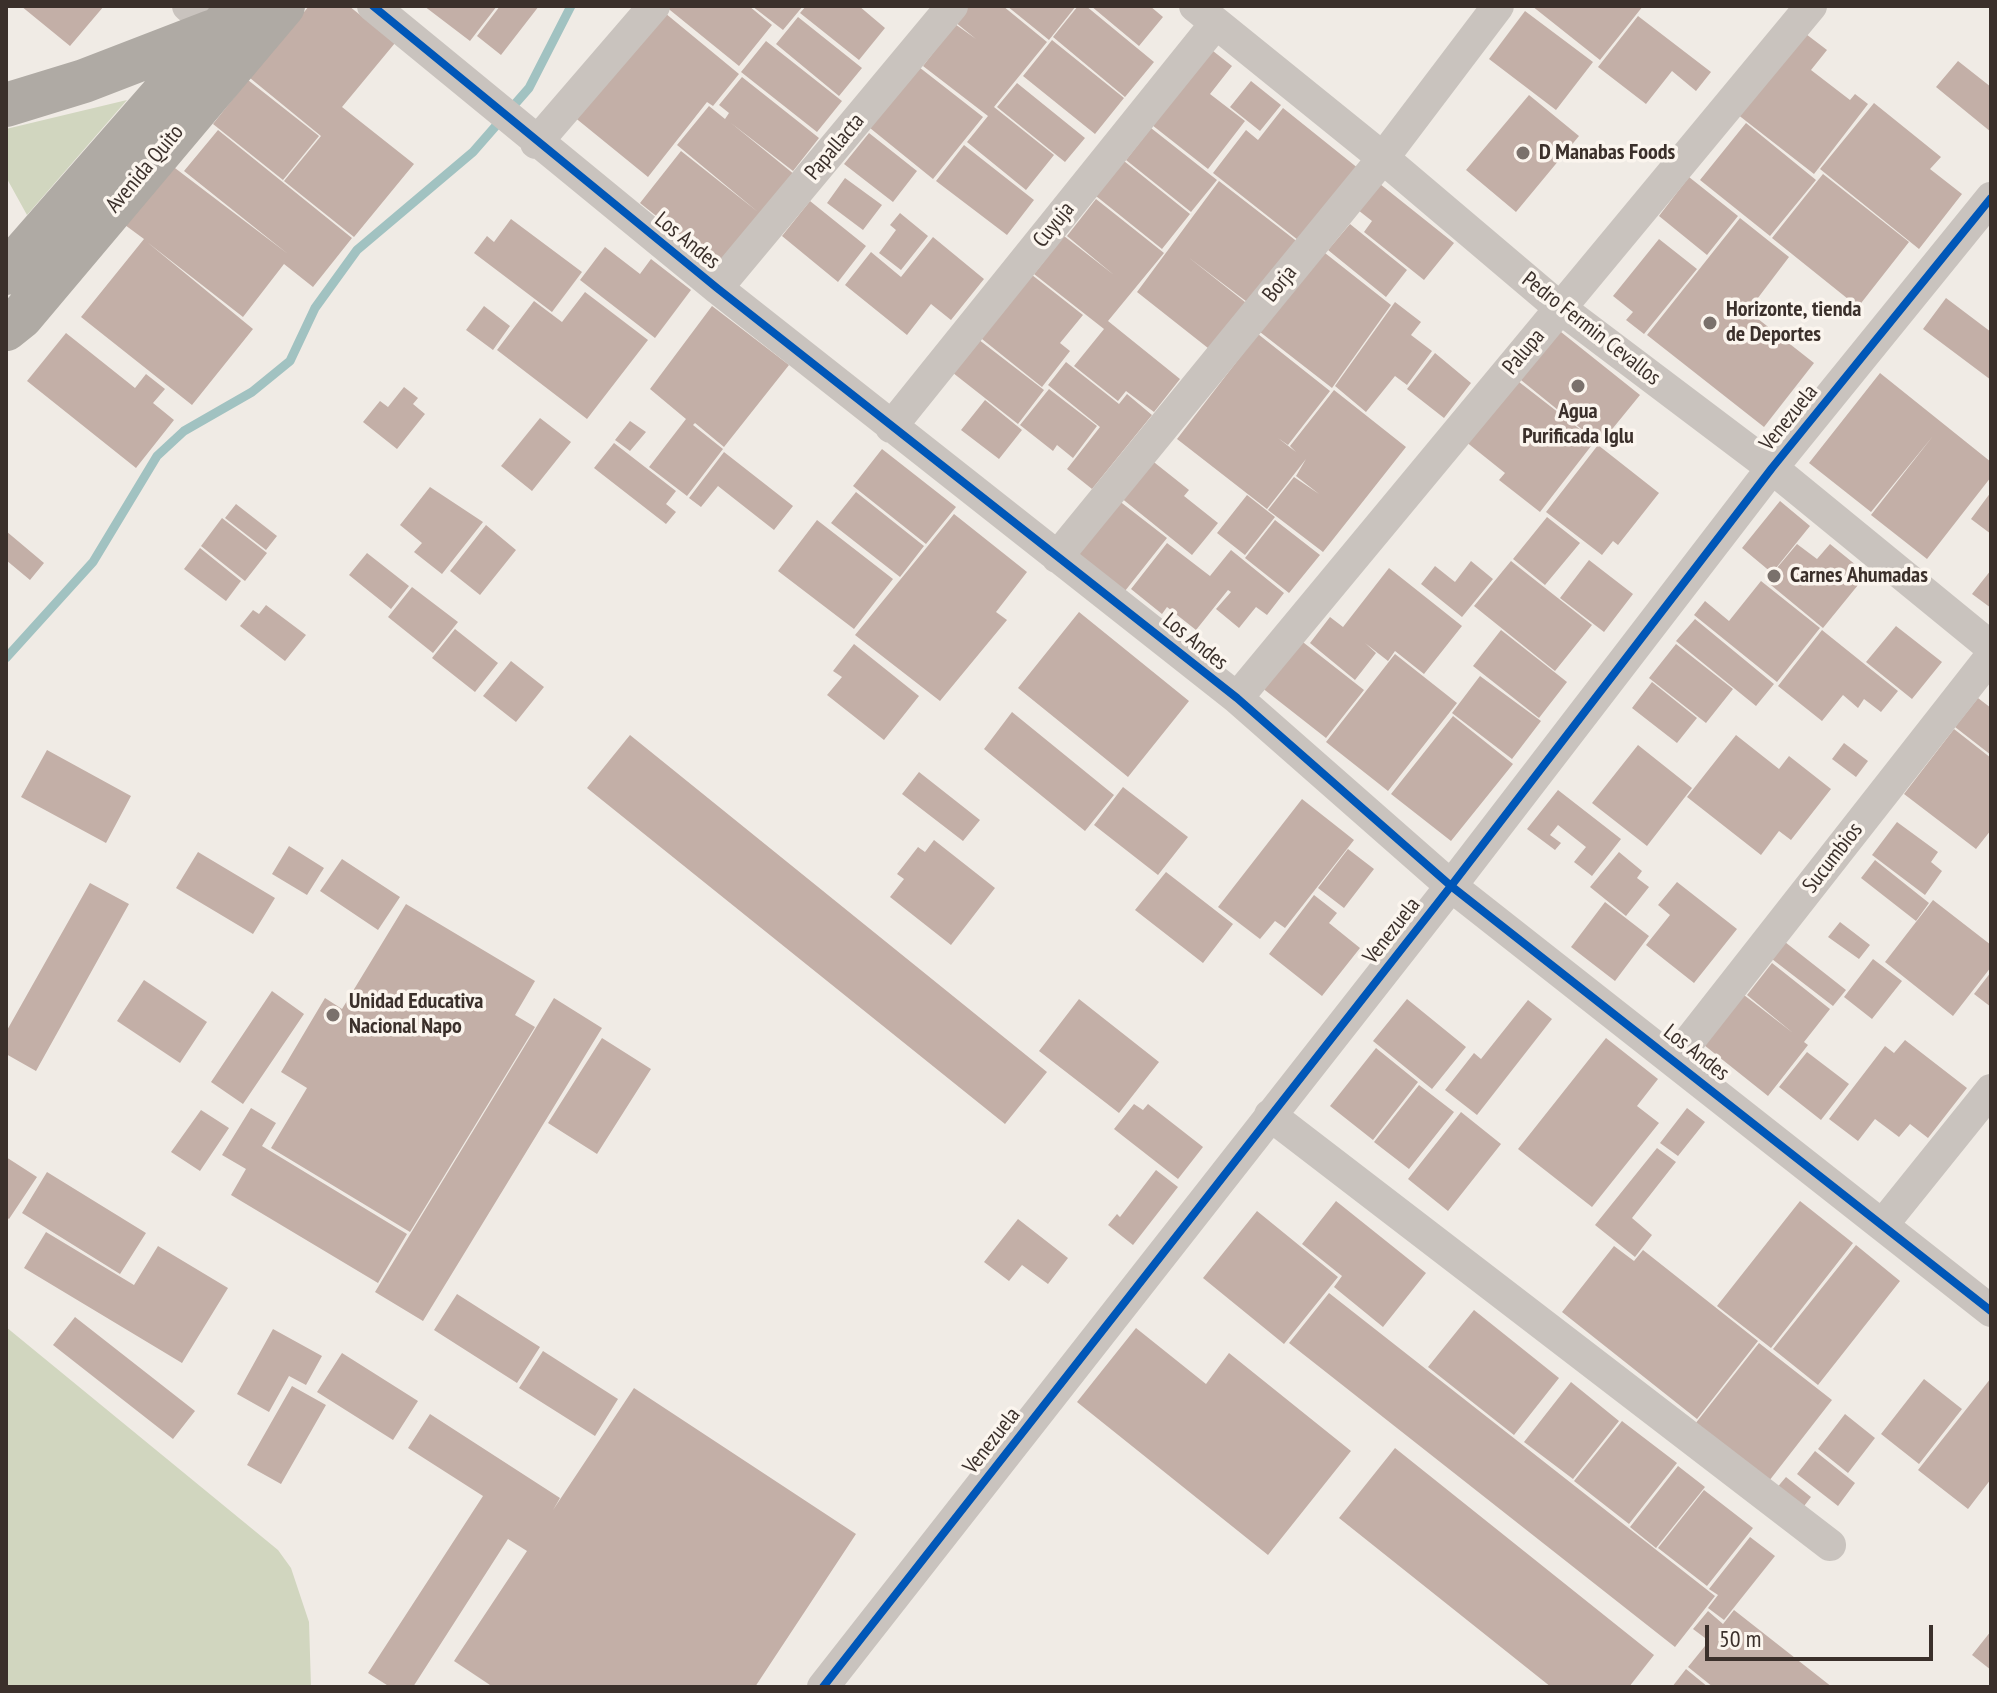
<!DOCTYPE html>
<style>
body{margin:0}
#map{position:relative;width:1997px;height:1693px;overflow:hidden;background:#f0ebe5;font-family:"PT Sans Narrow",sans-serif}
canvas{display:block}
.frame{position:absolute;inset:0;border:8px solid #3b302b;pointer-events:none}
.scale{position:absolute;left:1705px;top:1625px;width:228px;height:36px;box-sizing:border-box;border:4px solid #3b302b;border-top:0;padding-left:10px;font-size:24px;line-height:28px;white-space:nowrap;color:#3b302b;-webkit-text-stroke:6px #fbf5ee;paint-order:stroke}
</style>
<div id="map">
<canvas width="1997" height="1693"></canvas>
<div class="frame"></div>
<div class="scale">50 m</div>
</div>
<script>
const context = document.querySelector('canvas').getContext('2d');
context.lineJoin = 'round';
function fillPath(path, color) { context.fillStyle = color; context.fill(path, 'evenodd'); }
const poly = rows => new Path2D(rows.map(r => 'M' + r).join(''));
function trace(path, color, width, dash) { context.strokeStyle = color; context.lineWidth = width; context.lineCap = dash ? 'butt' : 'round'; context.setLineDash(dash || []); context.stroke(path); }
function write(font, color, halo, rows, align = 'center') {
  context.font = font + ' "PT Sans Narrow",sans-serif'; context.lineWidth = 7; context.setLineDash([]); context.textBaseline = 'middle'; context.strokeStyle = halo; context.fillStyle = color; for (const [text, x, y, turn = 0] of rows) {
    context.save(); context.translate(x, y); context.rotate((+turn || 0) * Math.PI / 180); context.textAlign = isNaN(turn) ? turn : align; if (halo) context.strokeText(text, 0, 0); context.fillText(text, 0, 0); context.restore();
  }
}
const green = poly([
 [127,100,27,215,6,177,6,129],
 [6,1327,278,1550,291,1568,309,1622,311,1687,6,1687]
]);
const stream = poly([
 [6,658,93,562,157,456,184,431,252,392,290,361,315,308,357,250,473,152,529,88,571,6]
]);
const building = poly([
 [21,6,104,6,70,46],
 [309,6,349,6,395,43,342,107,414,164,354,237,284,181,321,136,250,78],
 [424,6,497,6,470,41],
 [500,6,539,6,501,55,477,36],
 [665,6,749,6,772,25,739,66],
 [752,6,803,6,783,30],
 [806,6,859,6,885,28,859,60,800,13],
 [968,6,1003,6,1047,42,994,107,1054,155,1026,190,967,142,988,116,923,66,955,24,976,39,955,22],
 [1007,6,1076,6,1049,40],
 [1078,6,1086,6,1154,62,1125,97,1053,37],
 [1091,6,1150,6,1163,17,1139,46],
 [1532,6,1643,6,1600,60],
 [1525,11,1593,62,1556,110,1489,59],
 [665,13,739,74,713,106,707,102,648,177,573,116],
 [1638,16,1711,72,1696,91,1672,71,1646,104,1598,67],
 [798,17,862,68,839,96,776,44],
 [1802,31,1827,50,1811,70,1850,100,1855,94,1868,104,1814,174,1737,114],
 [1052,40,1124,98,1095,134,1023,76],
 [766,41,842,101,817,132,741,72],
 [1208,47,1232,66,1210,94,1245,121,1208,169,1152,125],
 [1958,61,1991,87,1991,132,1936,87],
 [919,67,983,117,933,179,870,128],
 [742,77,819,138,793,171,731,123,795,175,725,271,640,203,681,151,758,212,677,145,709,106,725,119,729,113,719,105],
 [248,80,319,136,283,180,213,124],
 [1251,81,1281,105,1260,131,1230,107],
 [1017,83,1085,138,1065,162,997,107],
 [1529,95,1579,136,1516,212,1466,170],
 [1874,103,1941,157,1930,169,1962,194,1919,249,1820,169],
 [1283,108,1359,169,1298,240,1213,173,1246,130,1258,140],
 [1746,123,1816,180,1770,236,1700,180],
 [1151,128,1217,180,1191,212,1126,160],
 [218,130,352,238,313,287,284,264,243,317,147,242,253,329,192,405,81,317,144,239,125,225,171,165,288,254,184,171],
 [869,133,917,171,893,202,844,164],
 [964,145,1034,200,1007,235,936,181],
 [1124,161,1190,214,1162,249,1096,196],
 [1823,174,1909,242,1858,307,1772,238],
 [1689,177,1738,216,1707,255,1659,216],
 [845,178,882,205,863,230,827,203],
 [1219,181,1299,243,1251,305,1188,257,1250,306,1213,352,1137,292],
 [1380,184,1454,243,1424,280,1364,232,1372,221,1358,210],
 [1096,199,1164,253,1108,321,1180,379,1154,412,1126,391,1118,401,1074,366,1104,329,1034,274,1064,236,1114,275,1067,236],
 [810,201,866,246,838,282,782,236],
 [900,213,928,236,901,270,879,253,896,230,890,225],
 [1740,218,1789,257,1748,311,1814,363,1764,427,1647,335],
 [511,219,582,272,552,312,474,253,487,236,494,242],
 [1350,224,1407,270,1386,297,1328,250],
 [933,237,984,279,951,320,931,304,907,335,845,285,871,252,901,277],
 [1659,239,1697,269,1644,334,1626,320,1633,312,1613,296],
 [605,247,640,274,651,259,691,290,655,338,580,280],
 [1325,253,1391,305,1332,388,1260,332],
 [1027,271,1083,315,1060,343,1070,351,1042,387,977,335],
 [585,292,648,340,587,419,497,350,534,301,562,322],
 [1946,298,1991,332,1991,380,1923,329],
 [1395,302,1421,322,1411,335,1432,351,1407,385,1395,376,1366,412,1335,386],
 [484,306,510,326,493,350,466,330],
 [712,306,789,365,724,447,695,423,693,425,723,449,687,496,649,467,686,419,650,389],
 [1556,328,1640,395,1600,444,1516,376],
 [66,333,135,388,146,374,165,389,153,403,174,420,136,468,27,381],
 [1258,334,1330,391,1288,445,1278,438,1296,452,1290,446,1334,390,1406,447,1323,552,1268,510,1294,477,1319,494,1296,476,1306,459,1267,509,1177,439],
 [974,336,1044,390,1018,424,948,369],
 [1435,353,1471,383,1444,418,1407,389],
 [1066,362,1119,404,1127,394,1152,415,1092,489,1067,469,1100,427,1048,385],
 [1880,373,1991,462,1991,477,1927,559,1871,515,1933,436,1871,512,1809,463],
 [1514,378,1595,441,1540,512,1499,480,1505,473,1465,441],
 [404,387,418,398,413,404,425,414,397,449,363,422,380,401,388,407],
 [1049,389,1097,426,1073,458,1057,445,1053,451,1020,425],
 [985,400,1022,430,999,459,961,430],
 [540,418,571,442,532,491,501,466],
 [630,421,646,432,630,451,615,440],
 [614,443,676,491,666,504,676,512,666,524,594,468],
 [1598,445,1659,493,1618,545,1613,541,1602,555,1546,512],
 [882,449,956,507,926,544,853,486],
 [724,452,793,506,774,530,718,486,701,507,689,498],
 [1150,459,1189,490,1184,496,1218,523,1192,555,1120,497],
 [430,487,483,522,442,574,414,552,422,543,400,525],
 [856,492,924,546,900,577,831,523],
 [1991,492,1991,534,1971,519],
 [1247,495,1275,517,1245,555,1217,533],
 [1118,500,1167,538,1125,591,1076,553],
 [1780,501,1810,526,1772,573,1742,548],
 [236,504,277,536,266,550,225,518],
 [954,514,1027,572,996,612,1007,620,940,701,855,635],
 [1547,517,1580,543,1545,585,1513,559],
 [222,518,267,553,245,581,201,546],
 [817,520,893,579,854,629,778,571],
 [1275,520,1320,555,1289,593,1245,558],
 [486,525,516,550,480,595,450,571],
 [6,531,44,563,30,580,6,560],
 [1167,543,1210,576,1231,550,1284,593,1267,615,1256,607,1239,628,1216,609,1231,592,1228,590,1196,630,1167,607,1162,614,1131,589],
 [1797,544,1817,559,1830,544,1867,574,1823,628,1766,581],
 [200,548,241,581,226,601,184,569],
 [367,553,409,586,391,609,349,575],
 [1589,560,1633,594,1604,632,1560,598],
 [1471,561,1493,579,1462,617,1421,584,1435,566,1455,582],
 [1511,561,1592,625,1555,671,1474,606],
 [1389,568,1462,626,1424,674,1395,651,1388,661,1365,643,1376,653,1355,680,1310,643,1330,617,1343,627],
 [1991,570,1991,608,1972,594],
 [1761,581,1820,628,1777,682,1694,615,1705,601,1729,621],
 [412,587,458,622,433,653,388,617],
 [266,605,306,635,285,661,240,626,253,610,259,614],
 [1079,612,1189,701,1128,777,1018,688],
 [1695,619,1774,684,1756,706,1676,641],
 [1896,626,1942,662,1912,699,1866,662],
 [455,629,498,663,475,692,432,658],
 [1501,630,1567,682,1539,718,1473,666],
 [1822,630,1898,691,1881,712,1864,699,1858,708,1843,695,1822,721,1778,686],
 [1299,639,1364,690,1326,738,1261,687],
 [854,644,919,696,884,740,827,695,842,677,833,671],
 [1676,644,1733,689,1706,723,1649,678],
 [1395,654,1457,703,1388,791,1326,742],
 [511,661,544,687,516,722,483,696],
 [1480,676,1541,721,1512,759,1452,713],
 [1652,682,1697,718,1677,743,1632,708],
 [1978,698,1991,708,1991,755,1955,727],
 [1012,712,1114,795,1085,831,984,749],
 [1453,716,1513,764,1451,841,1391,794],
 [1954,729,1991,758,1991,830,1976,849,1904,794],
 [630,735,1047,1072,1005,1124,587,788],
 [1736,735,1779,769,1789,756,1831,789,1791,840,1779,831,1761,855,1687,797],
 [1844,743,1868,761,1856,777,1832,759],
 [1638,745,1692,788,1647,846,1592,803],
 [47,750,131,796,106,843,21,797],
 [919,772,980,820,963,841,902,794],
 [1123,787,1188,837,1158,875,1094,825],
 [1558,790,1621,839,1592,876,1574,862,1586,847,1558,825,1550,835,1561,843,1555,850,1527,829],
 [1302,799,1354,840,1285,928,1275,921,1260,939,1218,907],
 [1897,822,1938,852,1931,862,1942,871,1925,895,1872,855],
 [934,840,995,888,951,945,890,897,904,879,897,874,918,847,925,852],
 [289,846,324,868,307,895,272,874],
 [1348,849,1374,869,1344,908,1318,888],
 [198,852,275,898,253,934,176,888],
 [1619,852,1642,871,1637,878,1649,887,1626,916,1590,887],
 [342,859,400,897,378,930,320,891],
 [1875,860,1929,903,1916,921,1861,878],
 [1166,872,1233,924,1203,963,1135,910],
 [1677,882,1737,929,1694,983,1646,945,1670,915,1658,905],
 [90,883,129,904,36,1071,6,1054,6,1032],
 [1314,895,1337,913,1329,923,1360,948,1322,996,1269,954],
 [1933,900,1991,945,1991,967,1953,1016,1885,962],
 [1605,902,1649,936,1615,981,1571,947],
 [406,904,535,981,515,1015,535,1027,410,1232,271,1148,307,1088,281,1072,325,998,342,1009],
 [1840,922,1870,945,1859,959,1828,937],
 [1785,942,1846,990,1833,1006,1772,959],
 [1873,959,1902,981,1872,1019,1844,997],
 [1772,963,1830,1009,1804,1042,1808,1045,1768,1096,1704,1045,1744,995,1793,1033,1747,995],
 [1991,972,1991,1007,1974,994],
 [144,980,207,1022,180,1063,117,1021],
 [272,991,304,1014,243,1104,211,1082],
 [554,998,602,1028,423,1321,375,1292],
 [1079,999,1159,1062,1119,1113,1039,1051],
 [1407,999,1466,1047,1432,1089,1373,1041],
 [1528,1000,1552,1019,1477,1115,1445,1090,1474,1053,1481,1059],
 [602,1038,651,1069,597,1154,548,1123],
 [1606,1038,1658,1079,1637,1106,1659,1123,1592,1207,1518,1149],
 [1905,1040,1967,1088,1928,1138,1910,1124,1899,1137,1875,1119,1858,1141,1829,1119,1885,1046,1894,1053],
 [1376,1048,1418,1082,1373,1140,1330,1106],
 [1807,1052,1849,1084,1821,1120,1779,1087],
 [1419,1085,1454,1112,1409,1169,1374,1142],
 [1134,1104,1143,1110,1148,1104,1203,1147,1178,1179,1114,1129],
 [251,1108,276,1123,262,1146,407,1234,378,1283,231,1195,246,1169,222,1155],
 [1687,1108,1705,1122,1678,1156,1660,1143],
 [201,1110,229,1128,200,1171,171,1152],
 [1461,1112,1501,1144,1448,1211,1408,1179],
 [1657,1148,1676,1162,1632,1218,1652,1235,1635,1257,1595,1225],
 [6,1157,37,1177,9,1219,6,1217],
 [1156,1170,1178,1187,1133,1245,1108,1225,1117,1214,1120,1217],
 [47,1172,146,1233,120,1274,22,1213],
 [1336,1201,1426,1273,1383,1327,1334,1287,1342,1276,1302,1244],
 [1800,1201,1853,1243,1771,1348,1717,1306],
 [1257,1211,1338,1277,1284,1344,1203,1278],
 [1018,1219,1068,1258,1048,1284,1022,1265,1009,1281,984,1262],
 [46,1232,134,1285,158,1246,228,1288,182,1363,24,1268],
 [1856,1245,1900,1281,1818,1385,1773,1349],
 [1614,1246,1634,1261,1643,1250,1758,1341,1697,1419,1562,1312],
 [1329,1293,1715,1596,1675,1647,1289,1343],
 [457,1294,540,1347,517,1383,434,1330],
 [1474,1310,1559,1378,1514,1435,1428,1367],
 [75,1317,195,1411,173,1439,53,1345],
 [1136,1328,1206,1384,1229,1353,1351,1451,1268,1555,1077,1402],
 [273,1329,322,1356,306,1385,289,1376,269,1412,237,1394],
 [1759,1343,1832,1400,1769,1481,1695,1424],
 [543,1351,618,1399,595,1436,519,1388],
 [342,1353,418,1401,393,1440,317,1392],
 [1991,1378,1991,1479,1968,1509,1918,1470],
 [1924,1379,1962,1409,1919,1464,1881,1434],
 [1571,1382,1619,1421,1573,1479,1524,1442],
 [292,1386,326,1405,281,1484,247,1465],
 [634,1388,856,1534,755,1687,493,1687,454,1661,527,1551,508,1539,413,1687,390,1687,368,1673,483,1496,408,1448,430,1414,560,1498,553,1510],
 [1845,1414,1875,1438,1848,1473,1818,1449],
 [1622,1421,1677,1463,1629,1524,1574,1481],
 [1395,1448,1654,1655,1629,1687,1551,1687,1339,1518],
 [1815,1451,1855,1483,1838,1506,1797,1474],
 [1678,1466,1705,1487,1656,1548,1630,1527],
 [1786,1477,1811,1497,1801,1510,1775,1490],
 [1704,1490,1753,1528,1707,1586,1658,1548],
 [1750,1537,1775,1556,1724,1620,1708,1608,1718,1595,1709,1589],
 [1734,1610,1832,1687,1713,1687,1688,1667,1709,1641,1693,1629,1708,1611,1723,1624],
 [1991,1631,1991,1670,1972,1655],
 [1686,1669,1708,1687,1672,1687]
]);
const street = poly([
 [188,6,229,39],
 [373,6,717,288,1237,698,1451,886,1991,1311],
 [1195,6,1383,158,1560,308,1772,468,1991,647],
 [536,143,654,6],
 [717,288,952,6],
 [891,427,1216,23],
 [1057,557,1383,158,1498,6],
 [1237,698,1811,6],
 [1675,1059,1991,656],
 [1270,1115,1830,1545],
 [1884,1223,1991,1090],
 [823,1687,1451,886,1772,468,1991,198]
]);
const highway = poly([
 [6,105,84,81,211,32],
 [6,273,240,6],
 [6,329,21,317,283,6]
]);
const cycleway = poly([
 [373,6,717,288,1237,698,1451,886,1991,1311],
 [823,1687,1451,886,1772,468,1991,198]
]);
const markers = [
 [1523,153,8,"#7a716c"],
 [1710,323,8,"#7a716c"],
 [1578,386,8,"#7a716c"],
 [1774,576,8,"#7a716c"],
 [333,1015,8,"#7a716c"]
];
const streetNames = [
 ["Papallacta",835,147,-50],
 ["Avenida Quito",145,169,-50],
 ["Cuyuja",1054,225,-51],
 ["Los Andes",687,241,39],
 ["Borja",1280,284,-51],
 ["Pedro Fermin Cevallos",1591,329,38],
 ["Palupa",1524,352,-50],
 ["Venezuela",1789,418,-51],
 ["Los Andes",1195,642,39],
 ["Sucumbios",1833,858,-52],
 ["Venezuela",1392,931,-52],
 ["Los Andes",1696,1053,38],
 ["Venezuela",992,1441,-52]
];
const poiNames = [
 ["D Manabas Foods",1539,153],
 ["Horizonte, tienda",1726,310],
 ["de Deportes",1726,335],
 ["Agua",1578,412,"center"],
 ["Purificada Iglu",1578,437,"center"],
 ["Carnes Ahumadas",1790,576],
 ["Unidad Educativa",349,1002],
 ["Nacional Napo",349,1027]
];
fillPath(green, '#d1d6bf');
trace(stream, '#a1c2c1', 9);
fillPath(building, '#c3afa7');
trace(street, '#c9c3be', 32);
trace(highway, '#afaaa4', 44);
trace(cycleway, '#0057b8', 8);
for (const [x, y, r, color] of markers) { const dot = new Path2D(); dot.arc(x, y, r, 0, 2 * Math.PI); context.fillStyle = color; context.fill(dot); trace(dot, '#fbf5ee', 3); }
write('22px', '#3b302b', '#fbf5ee', streetNames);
write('bold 22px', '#3b302b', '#fbf5ee', poiNames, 'left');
</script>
